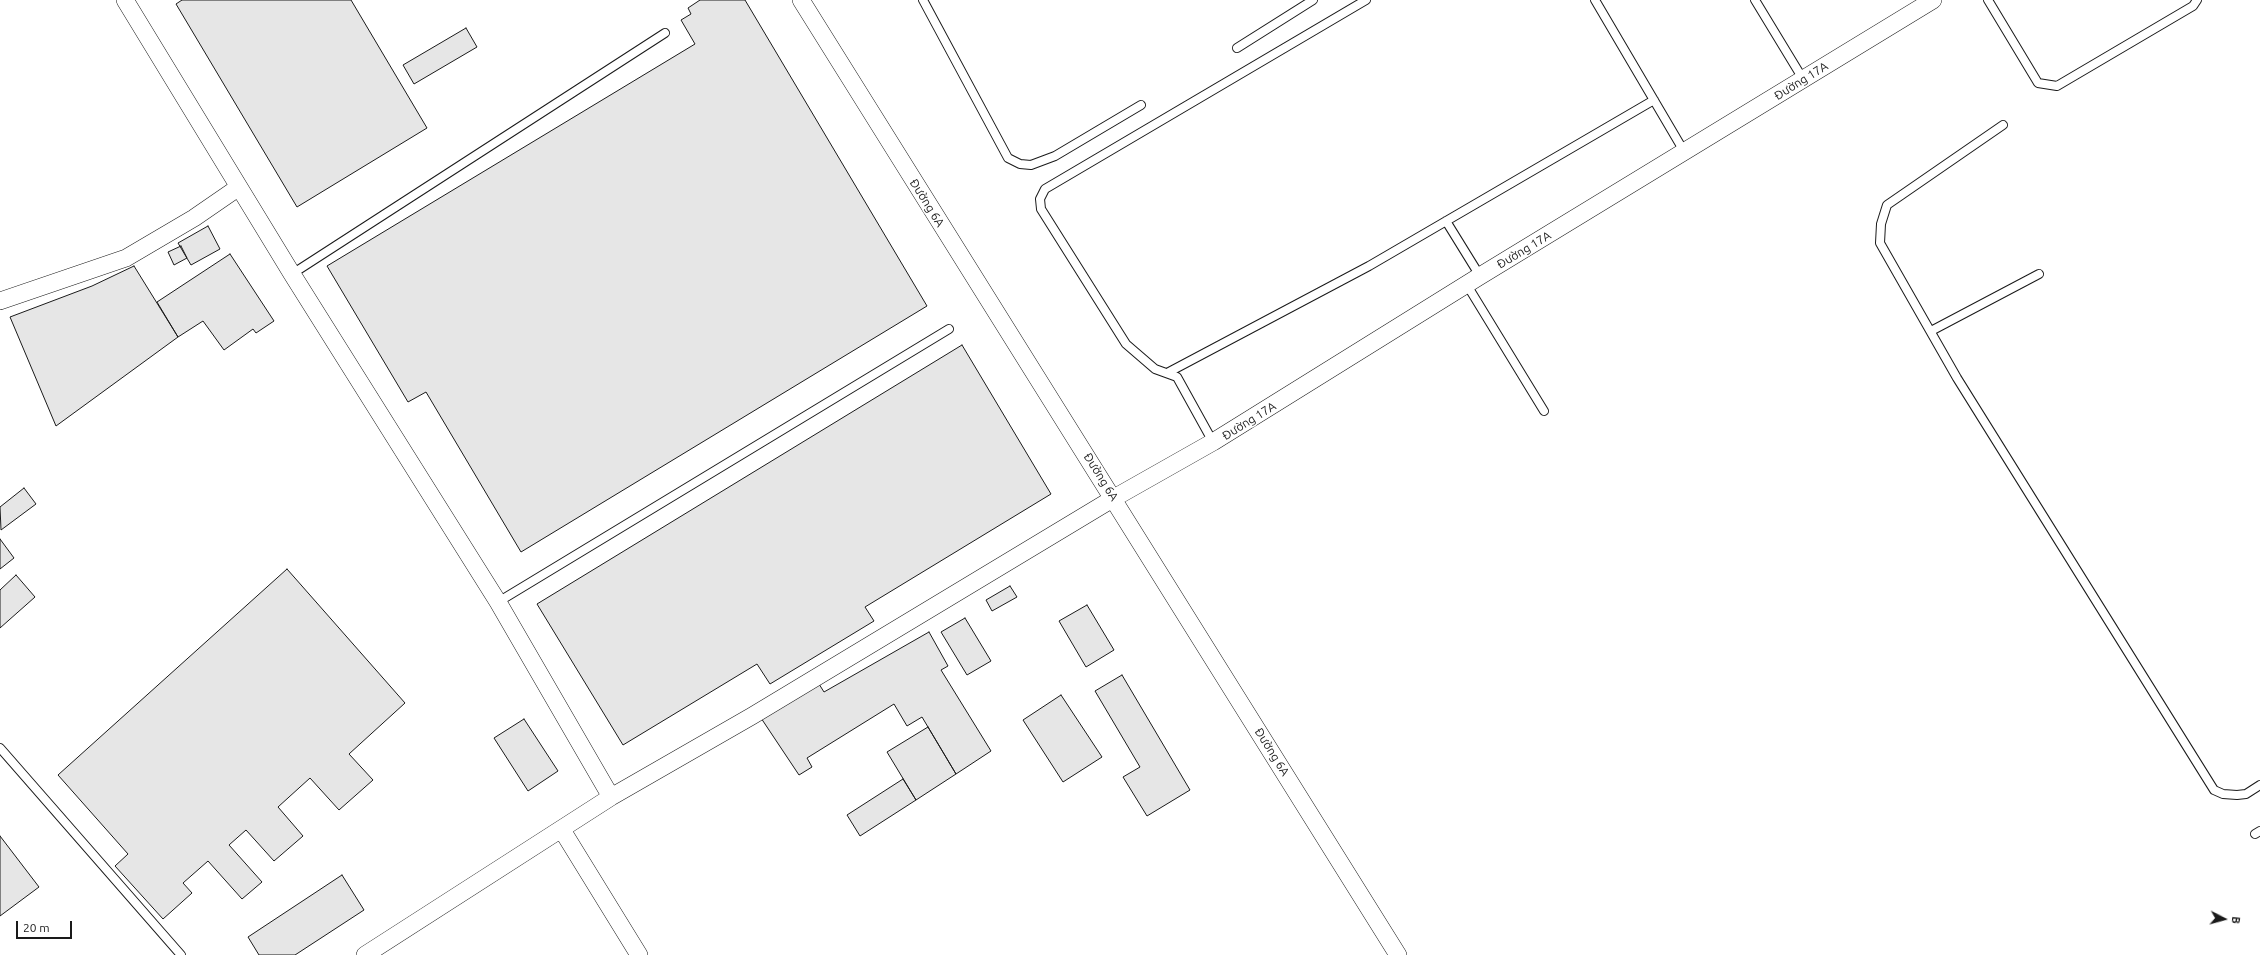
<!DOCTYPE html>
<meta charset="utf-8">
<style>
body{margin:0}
#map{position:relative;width:2260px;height:955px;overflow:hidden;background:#fff;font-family:Ubuntu,sans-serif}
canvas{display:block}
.north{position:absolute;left:2204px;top:899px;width:40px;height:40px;-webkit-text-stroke:3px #fff;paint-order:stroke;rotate:96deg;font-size:11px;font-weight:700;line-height:16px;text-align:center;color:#1a1a1a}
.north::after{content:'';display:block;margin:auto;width:14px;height:18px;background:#1a1a1a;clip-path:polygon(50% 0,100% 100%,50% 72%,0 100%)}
.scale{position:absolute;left:16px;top:921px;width:56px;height:18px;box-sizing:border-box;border:2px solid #1a1a1a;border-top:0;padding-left:5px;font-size:12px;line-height:14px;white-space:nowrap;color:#1a1a1a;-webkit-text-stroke:3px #fff;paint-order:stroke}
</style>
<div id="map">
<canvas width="2260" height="955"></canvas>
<div class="north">B</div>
<div class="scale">20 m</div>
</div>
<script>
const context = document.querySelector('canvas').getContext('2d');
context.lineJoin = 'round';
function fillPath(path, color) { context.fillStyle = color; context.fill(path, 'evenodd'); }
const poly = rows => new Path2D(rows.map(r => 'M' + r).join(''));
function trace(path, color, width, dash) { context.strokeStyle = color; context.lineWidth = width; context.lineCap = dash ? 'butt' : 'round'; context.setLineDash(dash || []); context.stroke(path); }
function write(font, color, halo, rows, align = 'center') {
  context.font = font + ' Ubuntu,sans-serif'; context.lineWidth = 3; context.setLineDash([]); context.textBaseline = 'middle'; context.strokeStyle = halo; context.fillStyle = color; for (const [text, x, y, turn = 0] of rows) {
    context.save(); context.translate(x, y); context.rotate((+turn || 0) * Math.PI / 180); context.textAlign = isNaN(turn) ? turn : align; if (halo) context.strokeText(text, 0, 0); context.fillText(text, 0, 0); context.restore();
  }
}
const building = poly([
 [182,0,351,0,427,128,297,207,176,4,182,0],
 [700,0,745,0,927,306,521,552,426,392,408,402,327,266,695,44,681,20,691,14,688,8,700,0],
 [466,28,477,47,414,84,403,65,466,28],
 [208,226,220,249,191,265,178,243,208,226],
 [181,246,187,258,174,265,168,252,181,246],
 [230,254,274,321,256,333,253,329,224,350,203,321,178,337,157,302,230,254],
 [134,266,178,337,56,426,10,317,92,286,134,266],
 [962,345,1051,494,865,607,874,621,770,684,757,664,623,745,537,604,962,345],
 [24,488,36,504,1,530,0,507,24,488],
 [0,539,14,558,0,569,0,539],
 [287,569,405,703,349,754,373,780,339,810,310,778,278,807,303,836,274,861,246,830,229,845,262,882,242,899,208,861,183,883,192,893,163,919,115,866,128,854,58,775,287,569],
 [16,575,35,597,0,628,0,590,16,575],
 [1010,586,1017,597,992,611,986,600,1010,586],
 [1087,605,1114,650,1086,667,1059,621,1087,605],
 [965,618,991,661,967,675,941,632,965,618],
 [929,632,948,666,941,670,991,751,956,774,922,717,907,726,894,704,807,758,812,767,799,775,761,718,819,684,824,692,929,632],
 [1122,675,1190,790,1147,816,1123,777,1140,767,1095,691,1122,675],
 [1061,695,1102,757,1063,782,1023,720,1061,695],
 [524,719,558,771,528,791,494,738,524,719],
 [928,727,956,774,916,800,887,752,928,727],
 [903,779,916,800,860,836,847,815,903,779],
 [0,836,39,887,0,916,0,836],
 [342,875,364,910,295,955,259,955,248,937,342,875]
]);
const lane = poly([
 [923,0,1008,158,1020,164,1031,165,1055,156,1141,105],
 [1595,0,1685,153],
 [1755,0,1803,79],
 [1988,0,2038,83,2057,86,2193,6,2197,0],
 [1237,48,1313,0],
 [2003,125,1887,205,1881,224,1880,243,1957,378,2214,790,2223,794,2237,795,2246,794,2260,785],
 [1446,221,1480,276],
 [292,274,665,33],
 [1467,285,1544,411],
 [1931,331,2039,274],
 [1169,372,1369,266,1654,100],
 [1213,442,1177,377,1155,369,1126,344,1041,209,1040,199,1045,189,1366,0],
 [498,602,949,329],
 [0,748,181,955],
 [2255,834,2260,831]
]);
const street = poly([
 [125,0,292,274,498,602,611,797],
 [801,0,1398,955],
 [0,301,126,258,194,218,239,187],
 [562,830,639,955],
 [365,955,611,797,752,716,1114,498,1213,442,1480,276,1933,0]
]);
const streetNames = [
 ["Đường 17A",1801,81,-32],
 ["Đường 6A",927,203,58],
 ["Đường 17A",1524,250,-31],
 ["Đường 17A",1249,421,-32],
 ["Đường 6A",1101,477,58],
 ["Đường 6A",1272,752,58]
];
fillPath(building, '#e6e6e6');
trace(building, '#1a1a1a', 1);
trace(lane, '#1a1a1a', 10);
trace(street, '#1a1a1a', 18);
trace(lane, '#fff', 8);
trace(street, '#fff', 17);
write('12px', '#1a1a1a', '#fff', streetNames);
</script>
